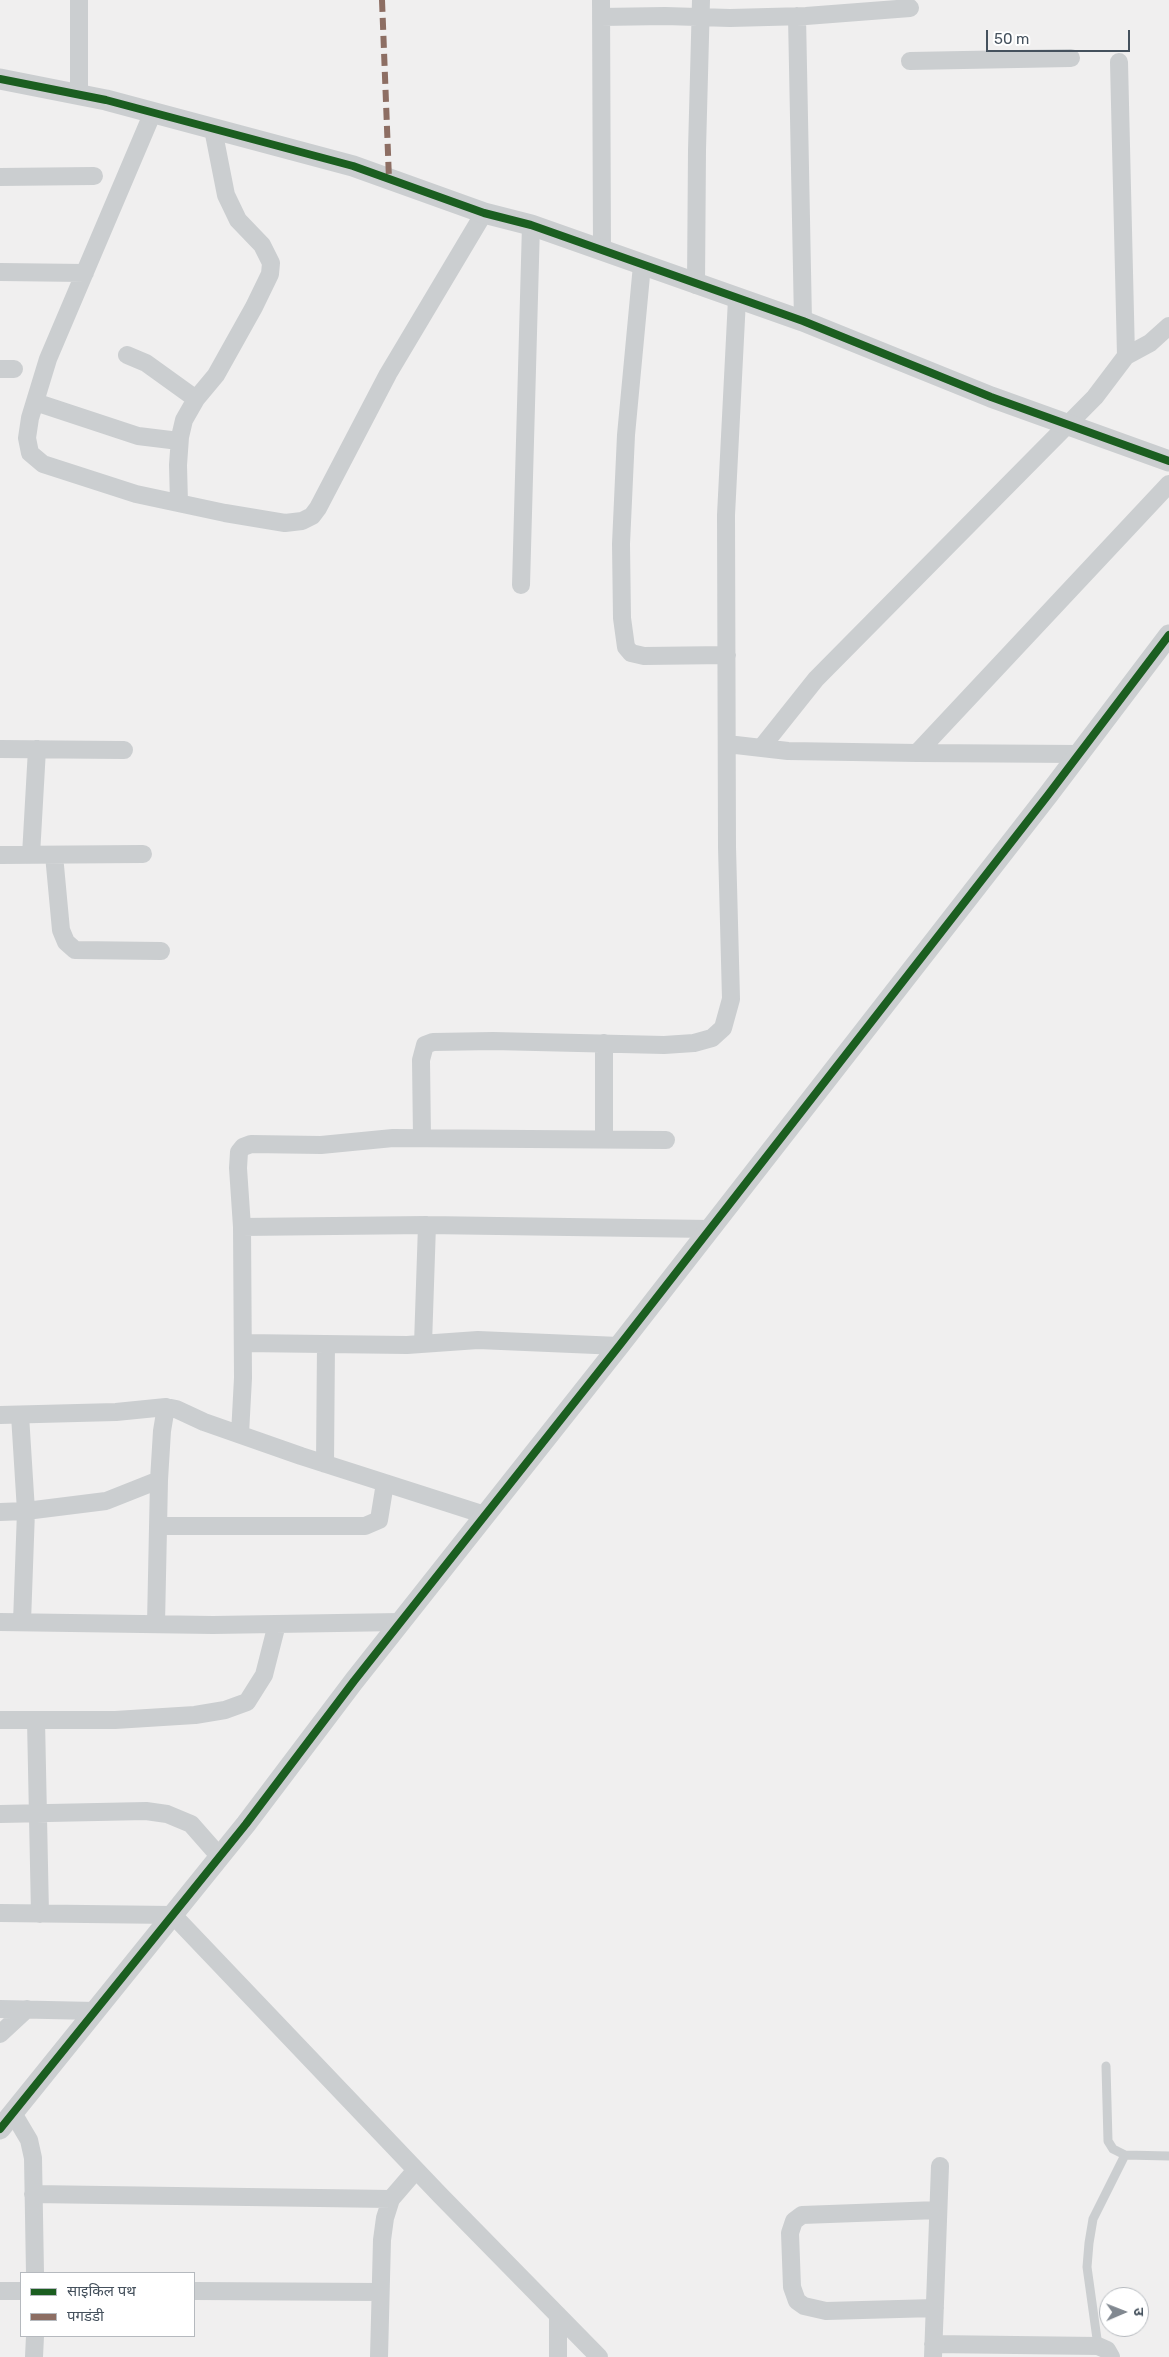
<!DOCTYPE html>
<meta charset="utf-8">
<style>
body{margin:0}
#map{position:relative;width:1169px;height:2357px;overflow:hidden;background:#f0efef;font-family:Rubik,"Noto Sans Devanagari",sans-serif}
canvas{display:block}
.legend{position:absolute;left:20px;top:2272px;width:175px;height:65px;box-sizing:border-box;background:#fff;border:1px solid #b5b9be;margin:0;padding:6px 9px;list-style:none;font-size:15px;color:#45515d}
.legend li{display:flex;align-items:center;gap:10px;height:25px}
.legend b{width:25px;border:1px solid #b5b9be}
.north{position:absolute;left:1099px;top:2287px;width:50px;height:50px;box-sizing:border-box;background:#fff;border:1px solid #b5b9be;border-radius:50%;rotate:89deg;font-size:14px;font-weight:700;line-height:20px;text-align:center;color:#45515d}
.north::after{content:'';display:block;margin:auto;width:18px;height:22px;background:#818890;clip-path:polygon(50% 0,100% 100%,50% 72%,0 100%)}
.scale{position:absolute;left:986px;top:30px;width:144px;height:22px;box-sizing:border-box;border:2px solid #45515d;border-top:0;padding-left:6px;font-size:15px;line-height:18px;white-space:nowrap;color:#45515d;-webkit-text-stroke:4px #fff;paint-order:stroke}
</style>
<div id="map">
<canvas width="1169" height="2357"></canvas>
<ul class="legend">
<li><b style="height:6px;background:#1b5e20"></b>साइकिल पथ</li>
<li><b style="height:6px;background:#8d6e63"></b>पगडंडी</li>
</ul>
<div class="north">उ</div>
<div class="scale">50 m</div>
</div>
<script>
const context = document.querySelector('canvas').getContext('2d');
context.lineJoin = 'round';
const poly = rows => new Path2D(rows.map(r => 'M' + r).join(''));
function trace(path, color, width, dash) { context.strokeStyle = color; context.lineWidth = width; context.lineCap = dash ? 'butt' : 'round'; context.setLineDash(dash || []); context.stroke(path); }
const service = poly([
 [1106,2066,1108,2141,1113,2149,1125,2155,1169,2156],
 [1098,2346,1087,2267,1089,2243,1093,2219,1125,2155]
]);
const minor = poly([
 [601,0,602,250],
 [797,16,803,321],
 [601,17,665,16,730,18,806,16,910,8],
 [910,61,1071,58],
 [79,94,79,0],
 [153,112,48,359,30,418,27,438,30,453,43,464,136,494,225,513,285,523,302,521,312,516,318,508,388,374,484,213],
 [0,177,94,176],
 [642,265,626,435,621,544,622,618,626,647,631,653,644,656,727,655],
 [0,272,85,273],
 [696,285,697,150,701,0],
 [127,355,146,363,196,399],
 [1126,356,1150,343,1169,326],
 [0,369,14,369],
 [35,402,138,436,179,441],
 [179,503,178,465,180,437,184,420,196,399,216,375,254,307,270,274,271,263,262,245,238,220,226,195,213,129],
 [521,585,531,225],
 [727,744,788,751,917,753,1169,484],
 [761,748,816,679,1095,397,1126,356,1119,62],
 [0,749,124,750],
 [917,753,1079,754],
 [0,855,143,854],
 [31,855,37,749],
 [54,855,61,930,66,942,75,950,161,951],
 [422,1138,421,1060,425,1045,433,1042,493,1041,664,1045,694,1043,712,1038,723,1028,731,999,727,847,726,515,737,299],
 [604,1139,604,1043],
 [242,1227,238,1168,239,1152,243,1147,251,1144,321,1145,393,1138,666,1140],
 [243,1343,407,1345,478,1340,619,1346],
 [423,1344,427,1225],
 [0,1415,116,1412,166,1407],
 [20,1415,26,1511,22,1622],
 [240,1434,243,1378,242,1227,427,1225,710,1229],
 [325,1464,326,1344],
 [0,1512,26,1511,106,1501,159,1480,162,1431,166,1407,176,1409,204,1422,301,1456,485,1515],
 [158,1526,365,1526,379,1520,385,1483],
 [0,1622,213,1625,400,1622],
 [156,1624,159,1480],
 [0,1720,115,1720,195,1715,225,1710,247,1702,264,1675,277,1624],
 [36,1720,40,1914],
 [0,1814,146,1811,167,1814,191,1824,220,1857],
 [0,1913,173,1915,440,2195,599,2357],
 [0,2009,96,2011],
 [0,2034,27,2009],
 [13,2113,29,2140,33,2158,35,2273],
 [33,2194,391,2199],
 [0,2291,21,2291],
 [194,2291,380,2292],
 [935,2308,826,2311,804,2306,797,2301,792,2287,790,2233,794,2221,802,2215,938,2210],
 [933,2344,1098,2346,1107,2350,1111,2357],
 [34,2357,35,2336],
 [379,2357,382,2240,385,2218,391,2199,416,2170],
 [558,2357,558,2315],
 [933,2357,940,2166]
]);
const tertiary = poly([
 [0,79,106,100,353,166,484,213,531,225,803,321,991,397,1169,461],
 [0,2129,246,1824,354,1681,619,1346,1048,795,1169,635]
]);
const quiet = poly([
 [382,0,389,179]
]);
const cycleway = poly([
 [0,79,106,100,353,166,484,213,531,225,803,321,991,397,1169,461],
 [0,2129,246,1824,354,1681,619,1346,1048,795,1169,635]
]);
trace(service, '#cbced0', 9);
trace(minor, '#cbced0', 18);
trace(tertiary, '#cbced0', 21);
trace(quiet, '#8d6e63', 6, [12, 6]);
trace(cycleway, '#1b5e20', 8);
</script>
